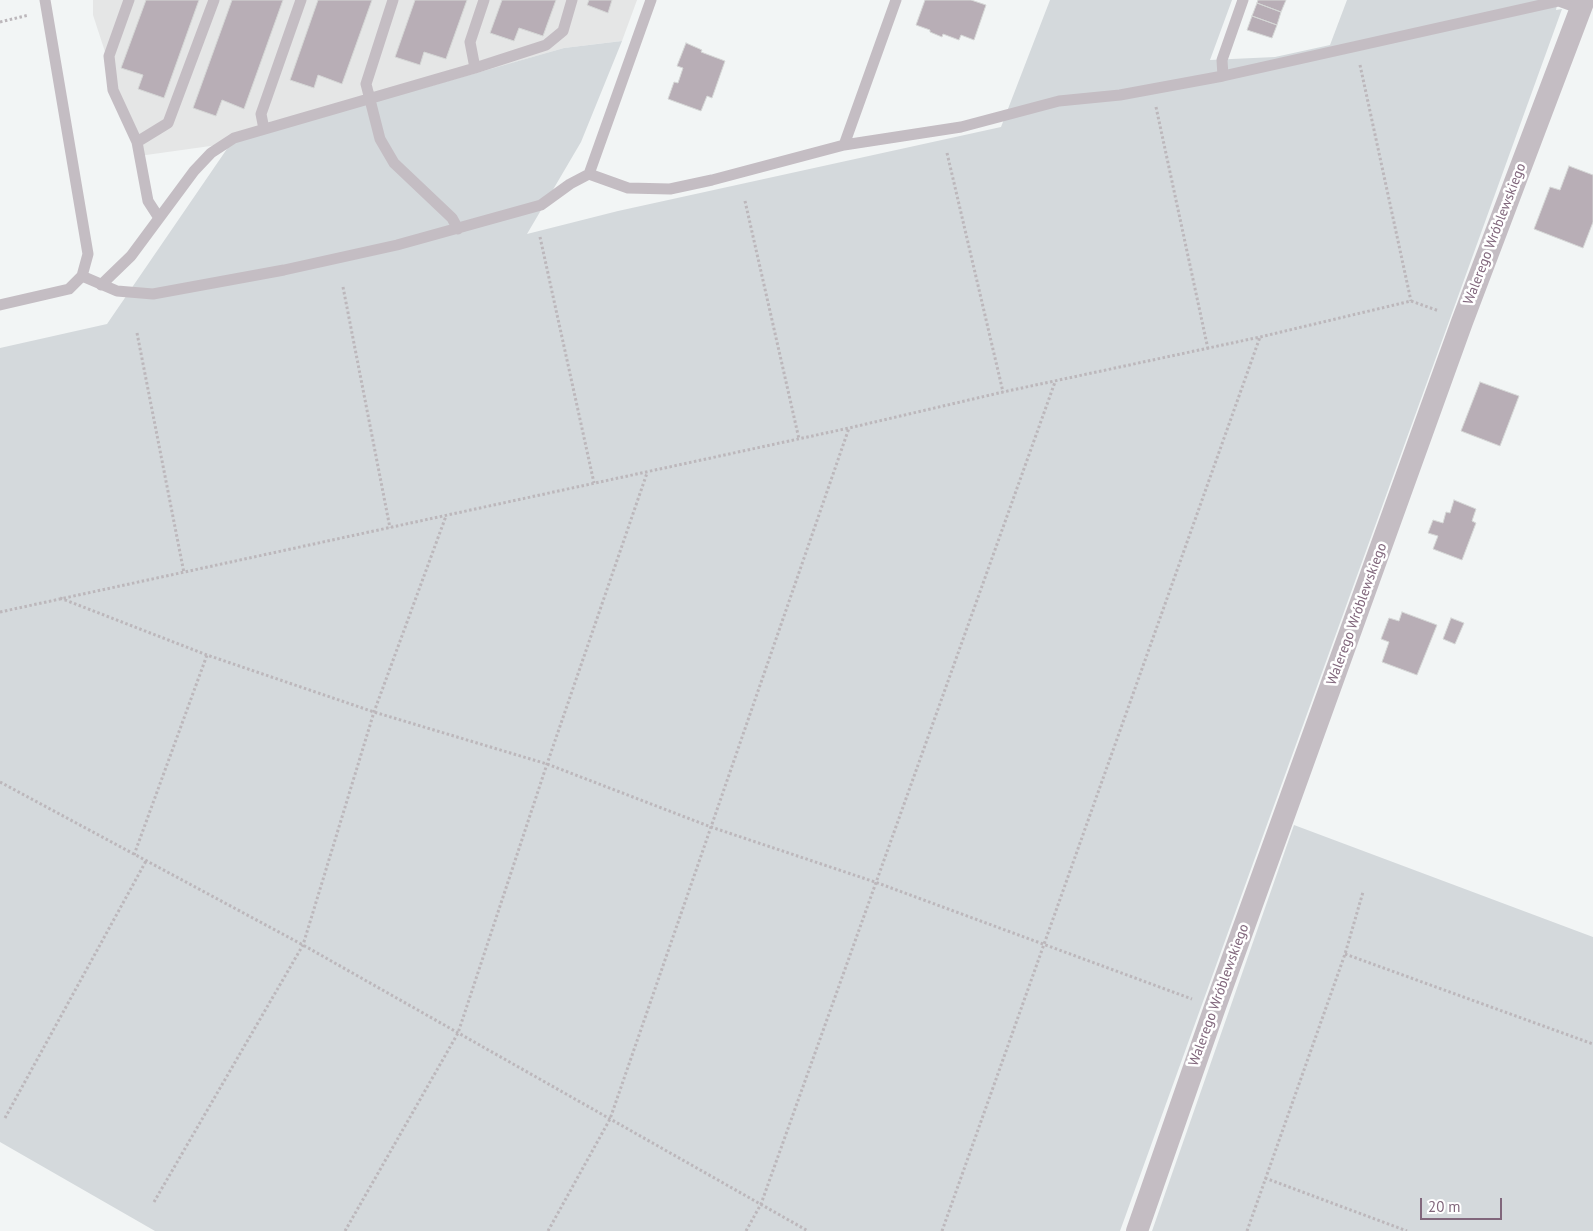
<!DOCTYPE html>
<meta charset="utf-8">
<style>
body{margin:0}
#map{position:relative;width:1593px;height:1231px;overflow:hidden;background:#f2f5f5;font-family:"PT Sans",sans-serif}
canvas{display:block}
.scale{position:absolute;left:1420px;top:1198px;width:82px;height:22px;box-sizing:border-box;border:2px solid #81677c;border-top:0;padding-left:6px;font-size:15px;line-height:18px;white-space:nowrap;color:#81677c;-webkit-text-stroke:4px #fff;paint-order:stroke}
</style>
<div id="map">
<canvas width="1593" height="1231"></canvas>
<div class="scale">20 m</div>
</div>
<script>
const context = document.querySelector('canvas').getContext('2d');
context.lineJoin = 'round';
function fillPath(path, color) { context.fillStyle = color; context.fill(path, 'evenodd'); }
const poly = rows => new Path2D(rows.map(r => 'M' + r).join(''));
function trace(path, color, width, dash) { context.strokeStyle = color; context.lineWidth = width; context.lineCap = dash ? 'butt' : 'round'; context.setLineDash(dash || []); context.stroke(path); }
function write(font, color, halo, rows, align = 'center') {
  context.font = font + ' "PT Sans",sans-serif'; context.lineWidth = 5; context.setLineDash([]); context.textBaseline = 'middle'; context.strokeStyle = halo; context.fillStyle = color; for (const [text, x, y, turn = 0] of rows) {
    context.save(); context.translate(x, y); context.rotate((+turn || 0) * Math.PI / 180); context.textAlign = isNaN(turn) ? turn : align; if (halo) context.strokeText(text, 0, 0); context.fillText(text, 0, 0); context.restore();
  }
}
const built = poly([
 [93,0,637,0,622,41,564,48,239,142,139,156,93,15]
]);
const green = poly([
 [1050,0,1232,0,1210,60,1275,57,1330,45,1347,0,1558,0,1556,10,1562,9,1120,1231,155,1231,0,1142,0,348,107,324,231,143,564,48,622,41,581,142,527,234,618,211,1001,127],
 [1294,825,1593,937,1593,1231,1152,1231]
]);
const building = poly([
 [146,0,199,0,164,98,138,89,143,75,121,68,146,0],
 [232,0,283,0,244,109,222,100,216,116,193,108,232,0],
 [318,0,372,0,342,84,318,75,314,88,290,80,318,0],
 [415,0,467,0,446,59,424,52,420,65,395,57,415,0],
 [502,0,556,0,543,36,519,28,514,41,490,33,502,0],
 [589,0,612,0,608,13,587,5,589,0],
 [925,0,971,0,986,5,974,40,961,35,959,40,943,34,942,37,930,32,930,30,916,25,925,0],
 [1258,0,1286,0,1281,12,1257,3,1258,0],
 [1257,3,1281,12,1277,25,1252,16,1257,3],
 [1252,16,1277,25,1272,38,1247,30,1252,16],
 [686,43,702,50,701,52,725,61,712,98,707,96,701,111,668,99,674,82,678,83,683,68,677,66,686,43],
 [1569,166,1593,175,1593,222,1583,248,1534,229,1550,187,1560,190,1569,166],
 [1480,382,1519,396,1500,446,1461,431,1480,382],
 [1454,500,1476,509,1472,521,1476,523,1462,560,1433,549,1438,536,1428,533,1433,520,1443,523,1446,512,1450,513,1454,500],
 [1402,612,1437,625,1417,675,1382,662,1389,642,1381,639,1389,618,1399,621,1402,612],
 [1451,618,1464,623,1455,644,1443,639,1451,618]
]);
const path = poly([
 [0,22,29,15],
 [1360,65,1411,301],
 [1156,107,1208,349],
 [947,153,1003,392],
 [745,201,799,439],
 [540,237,594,483],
 [343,287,390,528],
 [137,333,184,573],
 [60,598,207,655,374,712,547,764,711,827,875,882,1192,999],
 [0,612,849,428,1003,392,1260,337,1411,301,1439,311],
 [0,782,303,945,808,1231],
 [134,855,207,655],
 [1345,954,1593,1044],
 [5,1118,146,861],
 [1265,1178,1407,1231],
 [154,1202,303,945,374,712,446,516],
 [345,1231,458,1033,547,764,647,473],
 [548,1231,610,1119,849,428],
 [746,1231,761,1204,1055,382],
 [942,1231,1260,337],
 [1247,1231,1345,954,1363,892]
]);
const lane = poly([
 [129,0,109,56,113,90,137,142],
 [393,0,366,84,380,139,394,163,452,218,458,229],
 [475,68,470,42,484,0],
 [1223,76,1222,60,1243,0],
 [264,129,261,114,301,0],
 [844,145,896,0],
 [589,174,628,188,670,189,712,180,844,145,961,127,1059,101,1120,95,1223,76,1559,1,1581,9],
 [159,218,148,201,137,142,168,123,214,0],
 [82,276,117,291,153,294,284,270,397,245,541,205,570,184,589,174,651,0],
 [101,285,131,256,194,171,211,153,234,138,475,68,546,45,563,31,572,0],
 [0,305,69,289,82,276,88,254,45,0]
]);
const street = poly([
 [1137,1231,1215,1007,1462,322,1584,0]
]);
const streetNames = [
 ["Walerego Wróblewskiego",1495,234,-69],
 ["Walerego Wróblewskiego",1357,614,-70],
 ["Walerego Wróblewskiego",1219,995,-70]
];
fillPath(built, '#e5e6e6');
fillPath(green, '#d4d9dc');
fillPath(building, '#b8aeb6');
trace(building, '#d5d7d6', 1);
trace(path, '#bcb7bb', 3, [2.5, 2.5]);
trace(lane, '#c4bdc3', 11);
trace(street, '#c4bdc3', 22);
write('14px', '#81677c', '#fff', streetNames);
</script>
